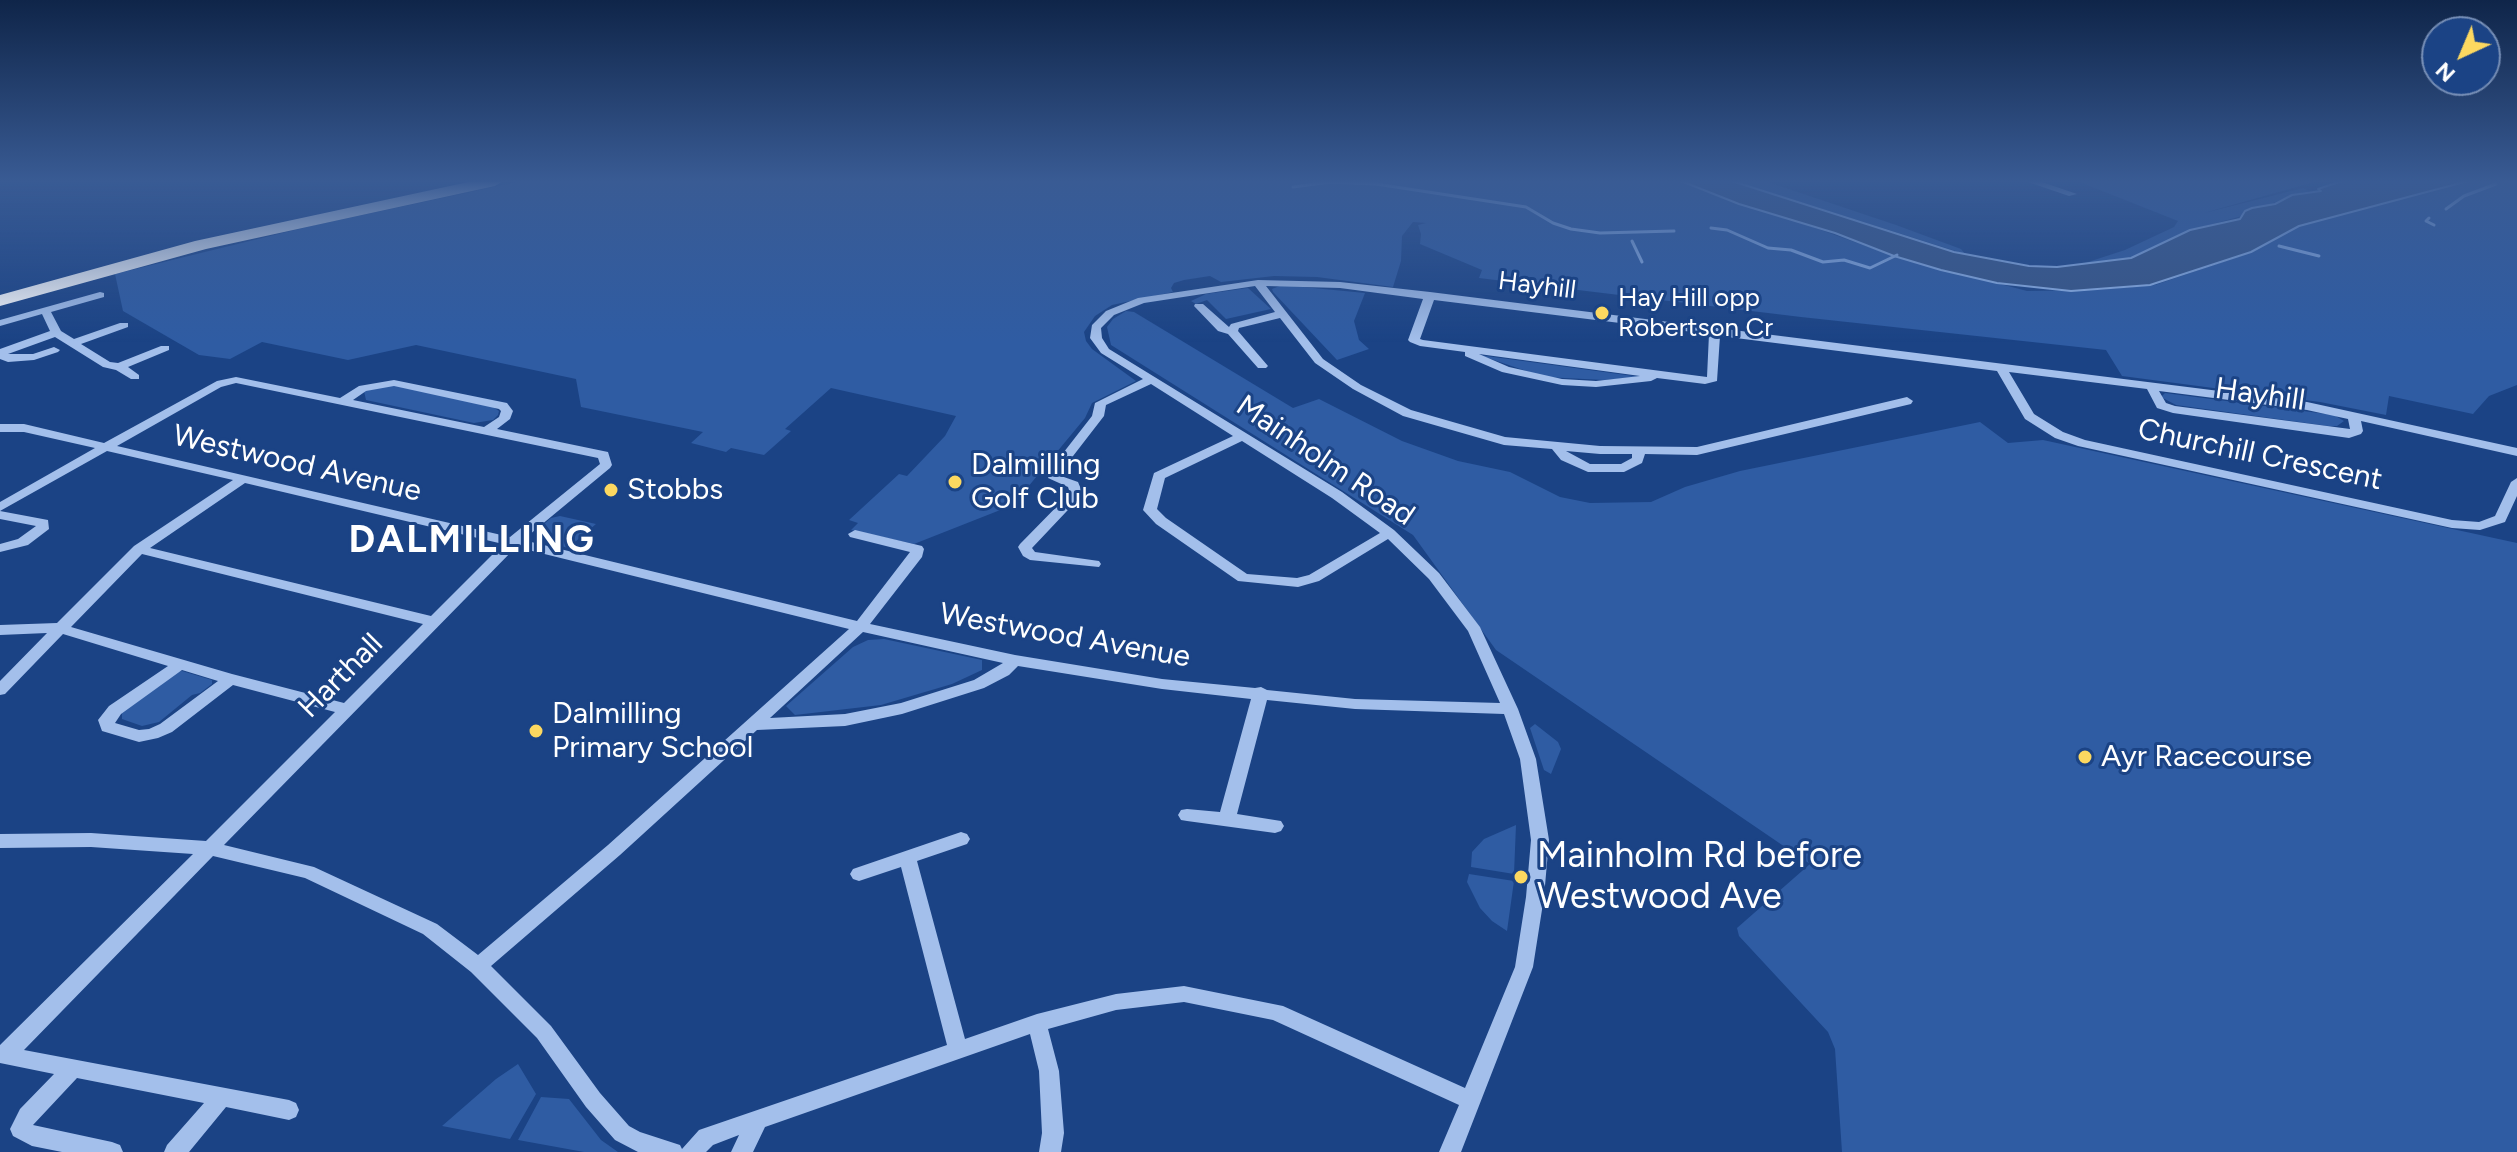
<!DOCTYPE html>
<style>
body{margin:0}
#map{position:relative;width:2517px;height:1152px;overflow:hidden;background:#1b4385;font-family:Figtree,sans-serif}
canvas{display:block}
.north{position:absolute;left:2421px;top:16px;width:80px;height:80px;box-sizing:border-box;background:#1b4385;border:2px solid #768eb6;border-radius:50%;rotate:224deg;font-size:22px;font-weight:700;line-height:32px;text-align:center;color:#fff}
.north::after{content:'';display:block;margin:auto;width:28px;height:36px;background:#fcd860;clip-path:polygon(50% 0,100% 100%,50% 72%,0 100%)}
</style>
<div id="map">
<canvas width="2517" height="1152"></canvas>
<div class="north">N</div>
</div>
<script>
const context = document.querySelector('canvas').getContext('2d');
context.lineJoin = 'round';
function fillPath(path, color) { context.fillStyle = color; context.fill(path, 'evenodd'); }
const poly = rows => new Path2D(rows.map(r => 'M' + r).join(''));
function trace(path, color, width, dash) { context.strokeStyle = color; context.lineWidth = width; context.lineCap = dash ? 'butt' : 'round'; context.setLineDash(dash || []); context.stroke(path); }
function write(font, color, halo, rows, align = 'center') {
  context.font = font + ' Figtree,sans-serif'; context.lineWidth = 6; context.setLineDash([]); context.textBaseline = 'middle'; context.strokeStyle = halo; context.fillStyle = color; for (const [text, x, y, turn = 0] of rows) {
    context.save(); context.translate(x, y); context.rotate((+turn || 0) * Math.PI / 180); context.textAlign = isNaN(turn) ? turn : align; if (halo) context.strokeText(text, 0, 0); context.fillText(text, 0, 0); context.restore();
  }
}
const green = poly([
 [522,181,1683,181,1894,256,2027,291,2098,290,2155,285,2252,252,2285,227,2444,186,2476,181,2517,181,2517,385,2489,396,2473,414,2389,396,2386,415,2320,402,2122,376,2106,350,1801,317,1479,278,1482,270,1420,244,1421,234,1418,225,1426,223,1413,222,1402,236,1401,261,1393,287,1317,277,1274,276,1221,282,1210,276,1184,280,1174,283,1171,288,1173,292,1112,305,1095,316,1084,332,1086,341,1092,349,1136,381,1092,403,1085,418,1013,505,914,544,851,530,858,523,849,520,899,474,907,476,945,436,956,416,831,388,785,429,791,431,764,455,731,448,726,452,691,443,703,432,581,407,576,379,416,345,348,360,262,342,230,359,199,355,123,311,115,274,311,226],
 [1734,181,1765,181,1896,225,1961,249,1965,254],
 [2077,181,2318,181,2204,213,2303,188,2309,191,2292,195,2242,216,2198,228,2131,258,2092,265,2082,264,2125,250,2174,227,2178,221],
 [1282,285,1365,293,1354,321,1359,340,1369,349,1337,360,1273,292,1272,289],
 [1248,288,1271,309,1226,319,1207,300,1196,304,1191,301,1206,294],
 [1126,311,1134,312,1293,408,1319,399,1402,441,1458,461,1510,472,1560,497,1590,503,1651,502,1685,487,1740,471,1980,422,2008,443,2043,440,2517,543,2517,1152,1842,1152,1835,1049,1828,1032,1739,936,1737,928,1810,864,1496,650,1413,535,1111,345,1107,327,1113,319],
 [1479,355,1641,377,1604,380,1544,377],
 [393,385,493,407,499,411,498,415,493,420,474,423,366,400,364,391],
 [2165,393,2334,415,2344,421,2337,426,2328,426,2176,405,2161,397],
 [560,516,596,524,568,548,544,541,537,530,551,518],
 [884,639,982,660,982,670,952,684,881,705,795,715,786,706,853,647,868,640],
 [182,671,212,680,212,684,200,693,192,695,159,722,142,726,122,719,122,710,161,685,163,680,174,672],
 [1535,724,1558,742,1561,749,1551,774,1544,770,1530,728],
 [1516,825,1514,874,1471,867,1472,852,1484,839],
 [1469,874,1514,881,1507,931,1492,921,1480,908,1467,882],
 [518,1064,536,1094,510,1139,442,1126,496,1079],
 [541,1097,569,1099,601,1140,618,1152,584,1152,518,1140]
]);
const water = poly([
 [1681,181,1732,181,1954,252,2029,266,2057,267,2131,258,2190,230,2240,219,2245,211,2252,208,2275,204,2292,195,2321,191,2318,189,2342,181,2468,181,2299,226,2251,252,2150,285,2071,291,1997,283,1941,270,1894,256,1835,233,1739,204,1681,181]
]);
const stream = poly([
 [1293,187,1330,182,1376,184,1526,207,1553,223,1571,229,1600,233,1674,231],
 [2446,209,2464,196,2496,184],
 [2429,218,2426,221,2434,225],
 [1711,228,1727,230,1768,248,1791,250,1823,262,1844,260,1870,268,1897,255],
 [1632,241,1642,262],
 [2279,246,2319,256]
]);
const minor = poly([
 [2025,181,2039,181,2077,194,2069,196,2025,181],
 [1258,280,1340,282,1430,292,2307,402,2517,448,2517,456,2361,421,2363,431,2361,434,2349,438,2173,413,2157,408,2147,389,2009,372,2034,414,2063,432,2085,440,2452,520,2479,522,2495,516,2511,482,2517,478,2517,496,2505,522,2480,530,2452,528,2078,446,2055,438,2025,419,1997,371,1720,336,1717,381,1705,384,1657,378,1651,381,1596,387,1562,385,1502,372,1465,356,1465,352,1420,346,1410,342,1408,340,1423,299,1340,288,1266,286,1323,359,1361,385,1411,410,1505,437,1600,446,1697,447,1907,397,1913,401,1911,404,1697,455,1645,454,1642,463,1624,472,1588,472,1561,460,1552,449,1504,445,1403,416,1353,389,1315,363,1280,318,1239,328,1238,331,1268,366,1266,368,1258,368,1228,334,1218,331,1194,306,1195,304,1203,304,1229,327,1231,324,1275,312,1255,286,1144,303,1114,315,1101,328,1102,338,1109,349,1342,492,1394,530,1439,573,1480,627,1518,709,1536,759,1549,840,1544,897,1533,967,1461,1152,1439,1152,1459,1105,1273,1020,1184,1002,1116,1010,1048,1029,1059,1071,1064,1133,1061,1152,1039,1152,1042,1133,1039,1071,1030,1034,765,1127,753,1152,731,1152,739,1135,713,1145,706,1152,638,1152,615,1140,586,1107,537,1038,471,972,423,934,305,878,213,856,24,1050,289,1100,296,1103,299,1110,296,1117,289,1120,226,1107,189,1152,164,1152,167,1145,204,1103,77,1078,33,1125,112,1142,120,1145,123,1152,62,1152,32,1146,13,1136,10,1129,20,1109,54,1074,0,1063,0,1045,193,854,91,847,0,848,0,834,91,833,206,841,335,712,233,685,172,732,158,738,139,742,102,731,98,720,109,706,168,666,63,634,5,694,0,695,0,681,47,633,0,635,0,625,57,623,134,546,233,480,107,451,0,511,0,502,95,448,24,432,0,432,0,424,24,424,104,443,217,381,236,377,340,398,359,386,394,380,507,403,513,411,510,419,497,429,608,452,612,465,610,468,523,540,857,621,910,552,850,537,848,534,855,530,922,546,924,549,922,557,870,624,1015,655,1162,679,1255,688,1261,687,1267,690,1355,699,1500,703,1468,631,1429,579,1388,539,1319,581,1298,587,1238,581,1156,524,1143,510,1154,473,1233,436,1151,384,1106,405,1104,416,1063,469,1061,476,1078,482,1083,494,1032,548,1035,552,1099,561,1101,564,1099,567,1030,560,1023,556,1018,547,1020,544,1070,493,1068,487,1048,478,1053,466,1092,416,1095,403,1143,379,1101,353,1090,338,1092,325,1106,311,1138,298,1258,280],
 [1434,300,1709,334,1707,377,1423,340,1420,339,1434,300],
 [1479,354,1640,376,1596,381,1562,379,1509,367,1479,354],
 [236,383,598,458,600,464,510,537,117,446,221,387,236,383],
 [394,386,499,409,501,411,499,417,484,427,353,400,366,391,394,386],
 [2159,391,2307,410,2348,419,2350,429,2175,406,2166,403,2159,391],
 [1242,441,1332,498,1380,533,1309,575,1297,578,1247,574,1166,518,1157,509,1165,478,1242,441],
 [1566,451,1600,454,1632,454,1632,458,1621,464,1590,464,1566,451],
 [245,483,503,544,431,616,150,548,245,483],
 [516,547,849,629,608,845,478,955,437,924,314,867,224,845,516,547],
 [142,554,423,624,344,703,232,674,71,627,142,554],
 [863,632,1003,663,974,680,901,703,845,714,770,718,863,632],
 [1018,666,1162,689,1251,699,1220,812,1187,809,1181,810,1178,815,1181,820,1187,821,1275,833,1281,831,1284,826,1281,821,1237,814,1267,700,1355,709,1504,714,1520,759,1531,840,1526,897,1515,967,1465,1088,1283,1006,1184,986,1116,994,1037,1014,965,1039,917,861,967,844,970,839,967,834,961,832,853,869,850,874,853,879,859,881,901,867,947,1045,699,1130,682,1149,680,1145,640,1132,629,1126,600,1093,551,1026,491,966,620,855,757,730,845,726,902,714,984,688,1009,675,1018,666],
 [182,670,218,681,160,724,149,729,139,730,115,723,121,714,182,670],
 [100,292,104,293,104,297,51,312,61,331,74,339,120,323,128,323,128,327,81,344,110,362,118,363,161,346,169,346,169,350,128,367,139,375,139,379,131,379,116,370,103,367,55,337,8,354,33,354,54,347,60,350,58,352,34,360,8,362,0,359,0,349,50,331,42,314,0,326,0,320,100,292],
 [0,511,48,520,49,529,28,545,0,552,0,544,18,539,36,526,0,519,0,511]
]);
const highway = poly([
 [473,181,503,181,495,186,206,249,0,306,0,295,195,241,473,181]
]);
const markers = [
 [1602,313,8,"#fcd860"],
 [955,482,8,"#fcd860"],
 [611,490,8,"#fcd860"],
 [536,731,8,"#fcd860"],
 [2085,757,8,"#fcd860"],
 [1521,877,8,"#fcd860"]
];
const farStreetnames = [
 ["Hayhill",1537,286,7]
];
const farPoinames = [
 ["Hay Hill opp",1618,298],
 ["Robertson Cr",1618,328]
];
const streetNames = [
 ["Hayhill",2260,395,8],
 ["Churchill Crescent",2260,455,12],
 ["Mainholm Road",1325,461,34],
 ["Westwood Avenue",297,464,13],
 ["Westwood Avenue",1065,636,10],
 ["Harthall",341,676,-45]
];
const poiNames = [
 ["Dalmilling",971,465],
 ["Golf Club",971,499],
 ["Stobbs",627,490],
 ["Dalmilling",552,714],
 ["Primary School",552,748],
 ["Ayr Racecourse",2101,757]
];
const nearPoinames = [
 ["Mainholm Rd before",1537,856],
 ["Westwood Ave",1537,897]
];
const districtNames = [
 ["DALMILLING",472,541]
];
fillPath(green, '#2f5ca3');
fillPath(water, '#375586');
trace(water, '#96b9ed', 2);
trace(stream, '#96b9ed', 3);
fillPath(minor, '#a3bfeb');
fillPath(highway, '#fff');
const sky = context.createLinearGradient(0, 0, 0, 342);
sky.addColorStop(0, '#0f2549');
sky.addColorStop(0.53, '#395b94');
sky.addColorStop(1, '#395b9400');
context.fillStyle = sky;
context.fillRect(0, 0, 2517, 342);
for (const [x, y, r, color] of markers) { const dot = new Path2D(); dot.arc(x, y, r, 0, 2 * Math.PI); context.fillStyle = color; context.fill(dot); trace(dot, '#1b4385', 3); }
write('26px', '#fff', '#1b4385', farStreetnames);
write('26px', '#fff', '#1b4385', farPoinames, 'left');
write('30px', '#fff', '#1b4385', streetNames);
write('30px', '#fff', '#1b4385', poiNames, 'left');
write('36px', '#fff', '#1b4385', nearPoinames, 'left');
context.letterSpacing = '2px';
write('bold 38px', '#fff', '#1b4385', districtNames);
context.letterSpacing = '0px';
</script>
